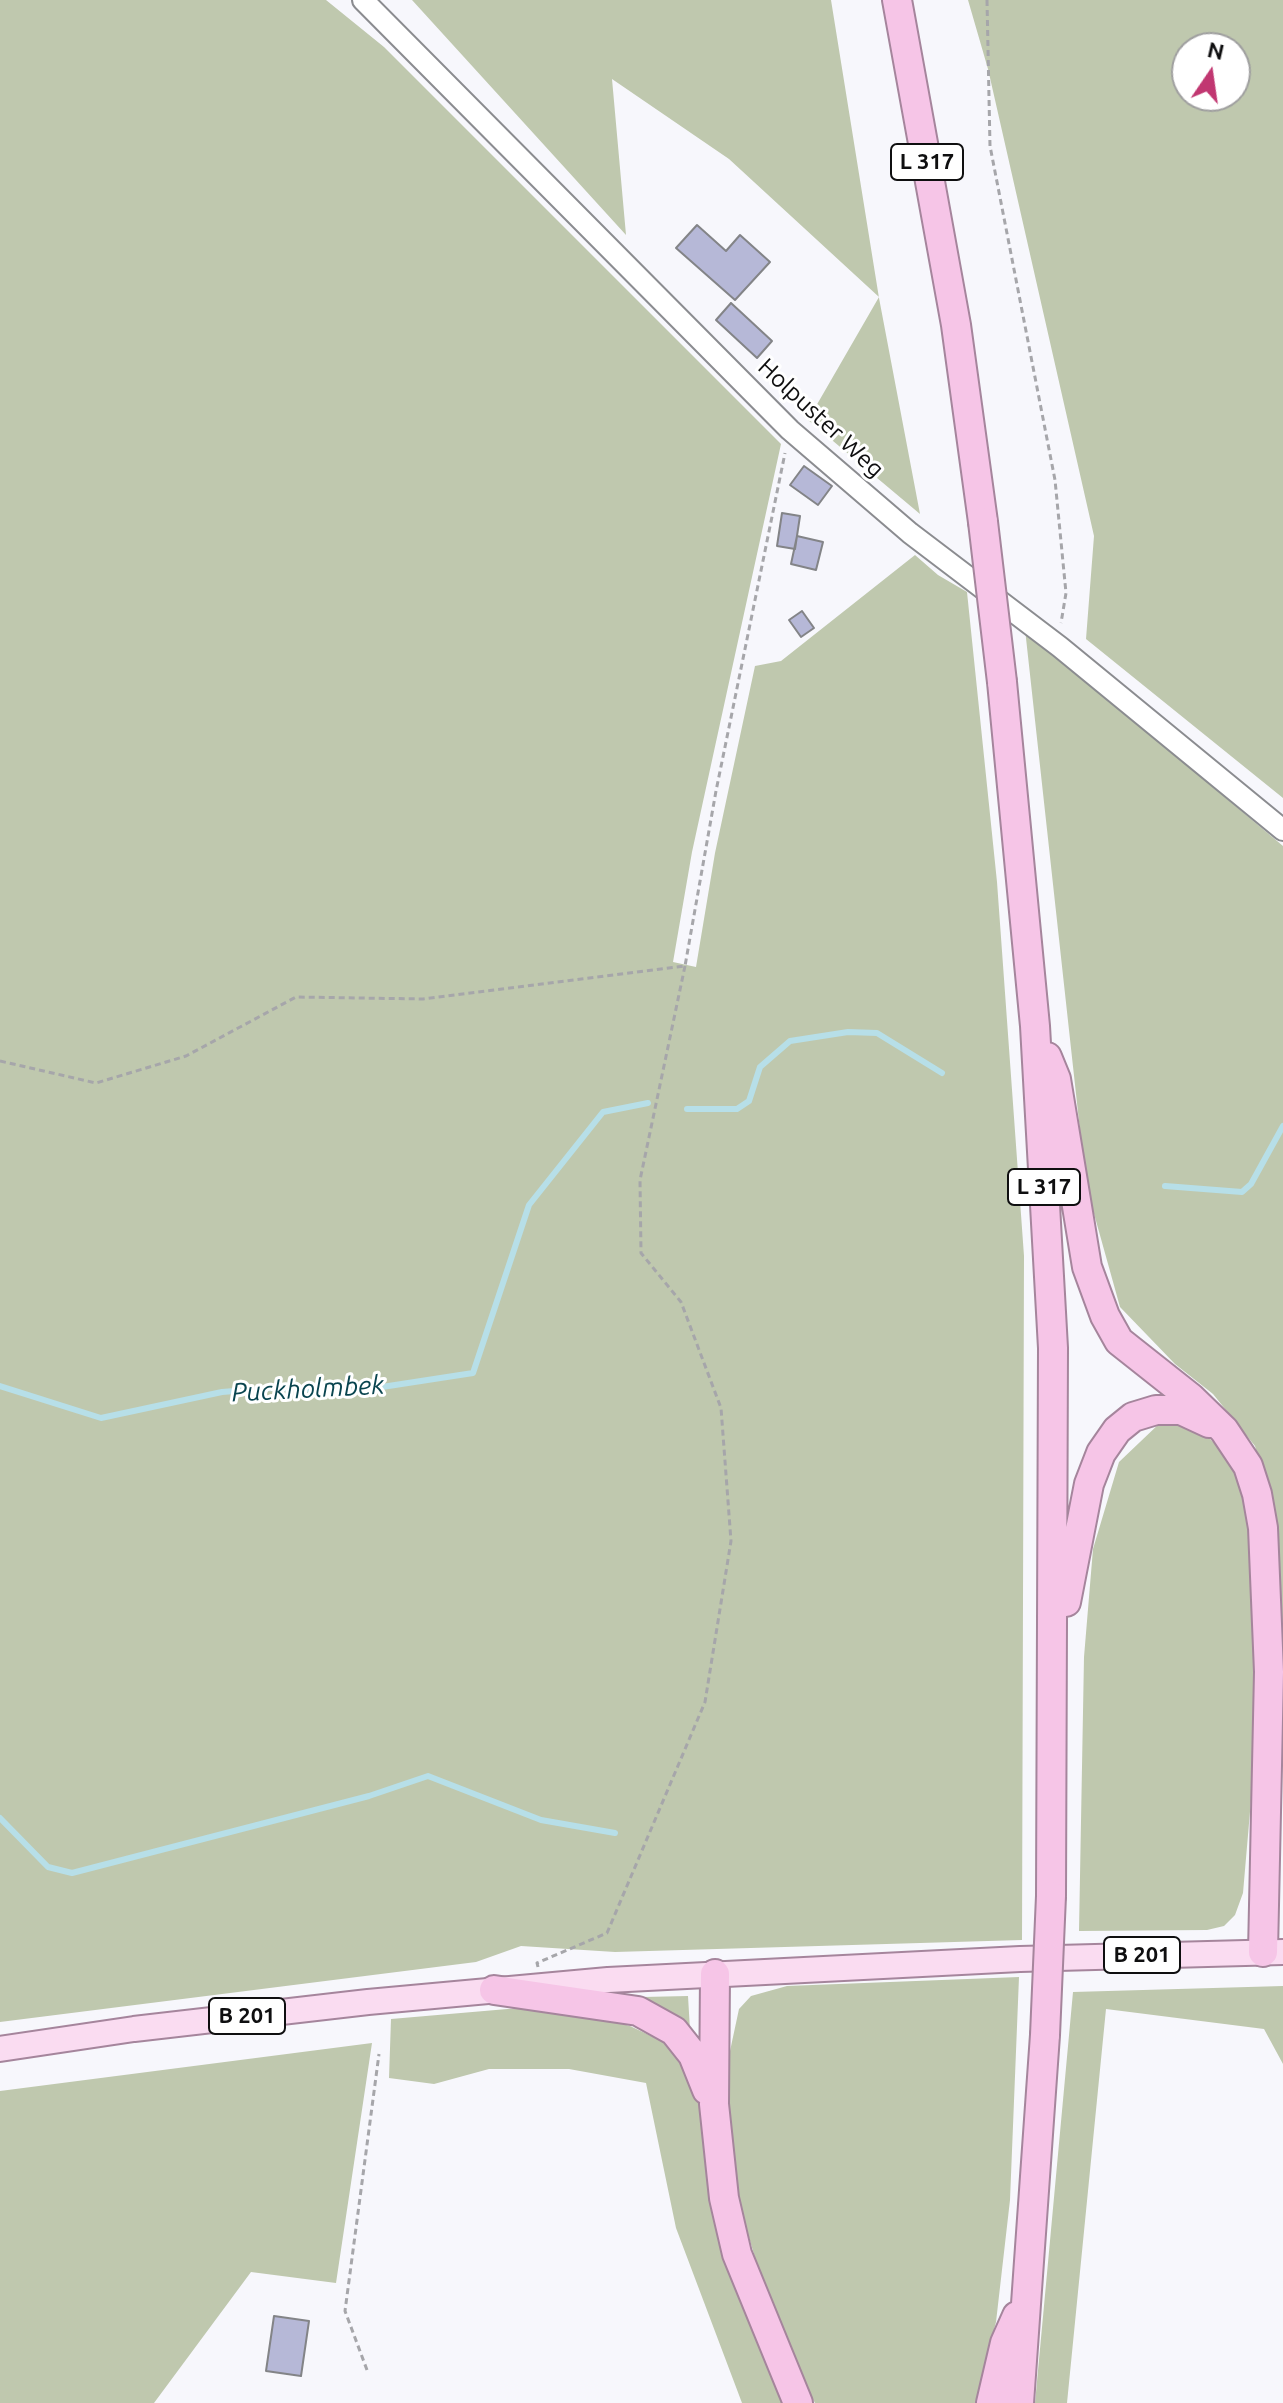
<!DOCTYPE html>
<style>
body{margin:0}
#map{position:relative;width:1283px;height:2403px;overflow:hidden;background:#f7f7fc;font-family:Ubuntu,sans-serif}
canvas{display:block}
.north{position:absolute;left:1171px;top:32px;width:80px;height:80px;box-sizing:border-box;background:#fff;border:2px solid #9f9f9f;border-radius:50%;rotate:13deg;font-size:22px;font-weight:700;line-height:32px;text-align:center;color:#0f0f10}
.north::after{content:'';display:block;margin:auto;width:28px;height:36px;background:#c13771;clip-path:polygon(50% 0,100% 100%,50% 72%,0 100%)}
</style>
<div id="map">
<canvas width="1283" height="2403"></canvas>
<div class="north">N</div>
</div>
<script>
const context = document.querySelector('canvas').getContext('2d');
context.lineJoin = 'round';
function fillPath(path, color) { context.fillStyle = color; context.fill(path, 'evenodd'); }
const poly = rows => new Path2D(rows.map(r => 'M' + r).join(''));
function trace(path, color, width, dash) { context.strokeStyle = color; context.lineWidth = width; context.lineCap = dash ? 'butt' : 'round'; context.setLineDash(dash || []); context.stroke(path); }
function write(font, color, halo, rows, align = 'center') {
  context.font = font + ' Ubuntu,sans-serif'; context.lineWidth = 6; context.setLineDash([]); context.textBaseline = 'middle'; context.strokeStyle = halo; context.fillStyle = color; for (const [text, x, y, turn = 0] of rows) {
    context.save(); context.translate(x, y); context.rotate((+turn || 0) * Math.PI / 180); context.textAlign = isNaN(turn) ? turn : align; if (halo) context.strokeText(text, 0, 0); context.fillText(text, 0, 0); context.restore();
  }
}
const green = poly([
 [0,0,326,0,384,47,781,444,692,852,673,962,696,967,715,853,755,666,781,661,915,555,938,575,967,592,997,882,1024,1256,1022,1940,615,1952,521,1946,476,1962,0,2022],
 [412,0,831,0,879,298,920,514,808,420,879,297,729,159,612,79,626,235],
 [968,0,1283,0,1283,798,1086,639,1094,536,988,69],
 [1187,48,1235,48,1235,96,1187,96],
 [1025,629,1283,846,1283,1637,1277,1525,1255,1446,1213,1394,1175,1364,1120,1307,1086,1185],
 [1161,1422,1197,1427,1222,1450,1239,1481,1250,1518,1256,1742,1243,1893,1235,1915,1224,1926,1207,1930,1079,1931,1084,1657,1093,1549,1119,1462],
 [1019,1977,1010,2200,996,2322,975,2403,815,2403,778,2335,737,2197,728,2119,730,2051,739,2009,751,1996,787,1986],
 [1283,1986,1283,2064,1264,2029,1106,2009,1067,2403,1035,2403,1073,1992],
 [688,1996,690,2030,643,1999,643,1997],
 [519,2008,577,2012,630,2026,666,2043,694,2074,715,2213,748,2319,790,2403,742,2403,676,2228,646,2083,569,2069,489,2069,434,2084,389,2078,391,2019],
 [372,2043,336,2283,251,2272,154,2403,0,2403,0,2091]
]);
const stream = poly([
 [687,1109,737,1109,749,1101,760,1067,790,1041,848,1032,877,1033,942,1073],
 [1165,1186,1242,1192,1251,1184,1283,1126],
 [0,1386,101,1418,222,1392,272,1388,356,1391,473,1373,529,1205,603,1112,648,1103],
 [0,1818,48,1867,72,1873,369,1796,428,1776,541,1820,615,1833]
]);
const building = poly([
 [697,225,726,251,740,235,770,262,735,300,676,248,697,225],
 [731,303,772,341,757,358,716,320,731,303],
 [804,466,832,486,818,505,790,485,804,466],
 [782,513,800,516,795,549,777,546,782,513],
 [797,536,823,542,816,570,791,564,797,536],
 [802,611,814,628,801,637,789,620,802,611],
 [274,2316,309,2321,301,2376,266,2371,274,2316]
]);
const path = poly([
 [987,0,990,146,1055,480,1066,593,1061,623],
 [0,1061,96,1083,186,1056,296,997,423,999,685,966,716,791,785,453],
 [538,1967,537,1963,607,1933,705,1702,731,1541,721,1408,681,1302,641,1253,640,1180,685,966],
 [367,2370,345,2311,379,2054]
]);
const minor = poly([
 [363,0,790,430,910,533,1060,647,1283,830]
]);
const major = poly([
 [0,2049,134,2029,368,2002,608,1980,1020,1959,1283,1952]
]);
const highway = poly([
 [897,0,956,325,983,522],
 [1002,682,1035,1026,1053,1348,1051,1896],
 [1047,1057,1056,1079,1087,1267,1105,1316,1119,1341,1191,1398,1224,1430,1248,1466,1257,1494,1263,1528,1269,1672,1263,1952],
 [1066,1602,1089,1484,1101,1453,1117,1430,1133,1417,1156,1410,1181,1410,1209,1423],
 [715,1974,714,2104,724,2198,737,2254,798,2403],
 [494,1990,638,2011,674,2031,693,2055,707,2090],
 [991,2403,1005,2343,1017,2316],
 [1019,2403,1045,2035]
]);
const highwayBridge = poly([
 [983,522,1002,682],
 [1045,2035,1051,1896]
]);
const shields = [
 [927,162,72],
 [1044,1187,72],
 [1142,1955,76],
 [247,2016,76]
];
const shieldNames = [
 ["L 317",927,162],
 ["L 317",1044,1187],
 ["B 201",1142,1955],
 ["B 201",247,2016]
];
const streetNames = [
 ["Holpuster Weg",821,418,43]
];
const waterNames = [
 ["Puckholmbek",308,1389,-3]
];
fillPath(green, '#bfc8ae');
trace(stream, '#b7dfe8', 6);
fillPath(building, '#b6b8d7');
trace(building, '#838487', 2);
trace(minor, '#8b8c90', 24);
trace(major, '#a5859c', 28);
trace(highway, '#a5859c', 32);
trace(path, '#a6a6aa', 3, [6, 4]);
trace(minor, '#fff', 20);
trace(major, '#fadcf1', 24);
trace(highway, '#f6c5e7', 28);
trace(highwayBridge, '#a5859c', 32, []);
trace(highwayBridge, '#f6c5e7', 28);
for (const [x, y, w] of shields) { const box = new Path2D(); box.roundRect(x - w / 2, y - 18, w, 36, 6); context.fillStyle = '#fff'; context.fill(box); trace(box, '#0f0f10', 2); }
write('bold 22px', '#0f0f10', null, shieldNames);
write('24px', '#0f0f10', '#fff', streetNames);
write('italic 26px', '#09444f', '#fff', waterNames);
</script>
